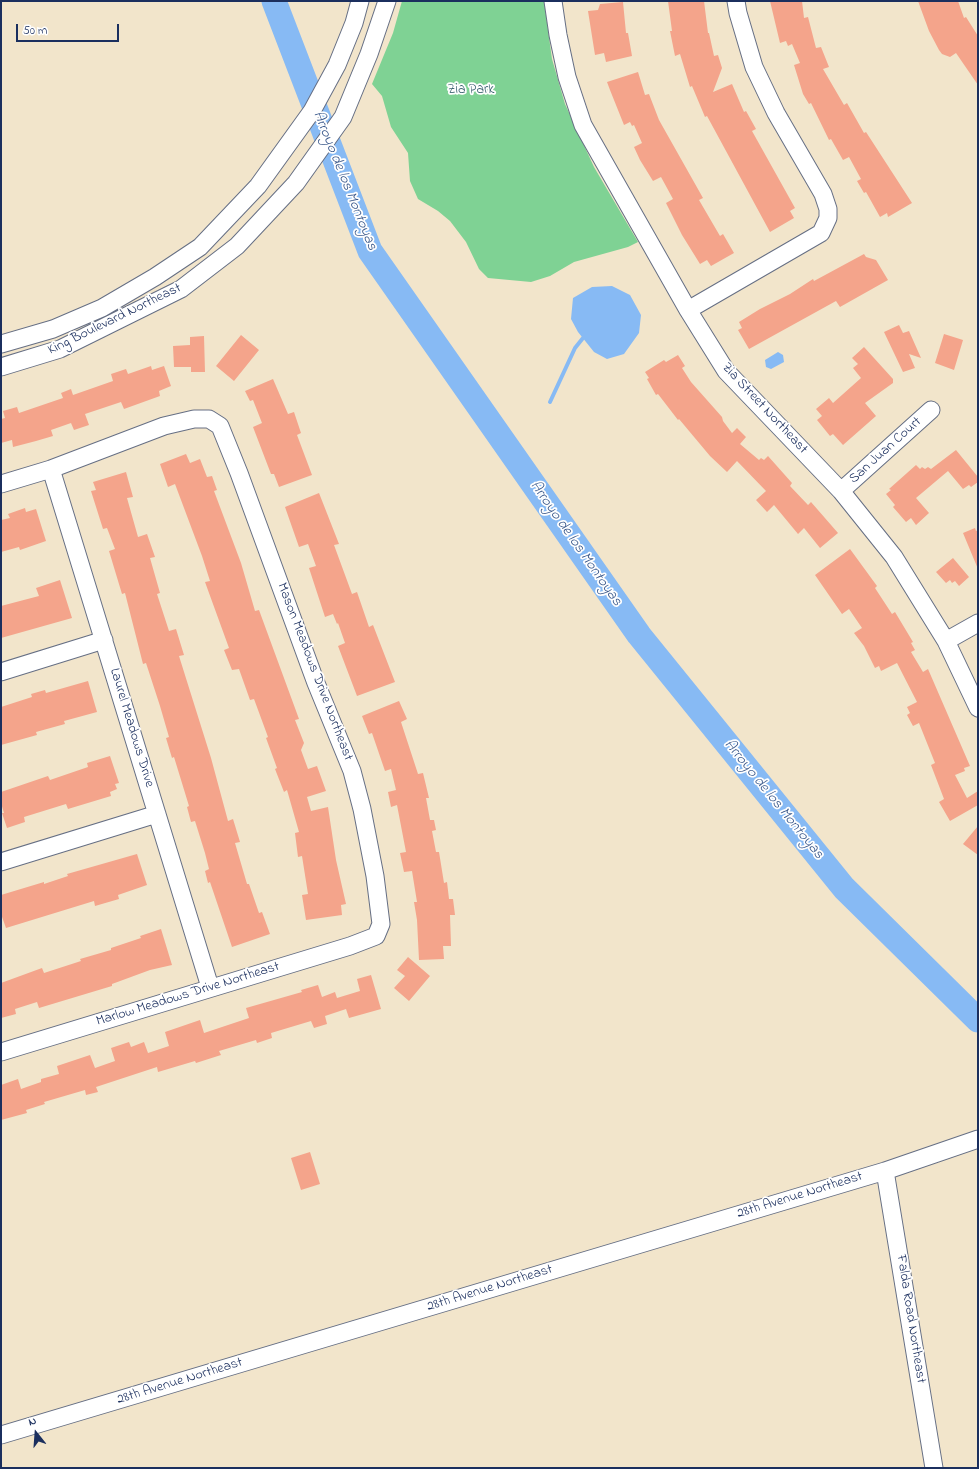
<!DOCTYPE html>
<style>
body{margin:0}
#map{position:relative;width:979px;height:1469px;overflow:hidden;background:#f2e5cb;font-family:"Indie Flower",sans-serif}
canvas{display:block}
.frame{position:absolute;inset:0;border:2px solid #1b2f5e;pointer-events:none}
.north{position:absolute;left:16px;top:1413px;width:40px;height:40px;-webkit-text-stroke:3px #fff;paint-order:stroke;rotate:343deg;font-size:11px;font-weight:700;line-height:16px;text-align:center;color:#1b2f5e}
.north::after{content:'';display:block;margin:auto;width:14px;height:18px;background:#1b2f5e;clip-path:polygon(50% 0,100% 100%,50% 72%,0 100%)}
.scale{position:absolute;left:16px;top:24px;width:103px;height:18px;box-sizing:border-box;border:2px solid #1b2f5e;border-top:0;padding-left:5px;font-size:12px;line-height:14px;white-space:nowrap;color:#1b2f5e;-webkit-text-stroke:3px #fff;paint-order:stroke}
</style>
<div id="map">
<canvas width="979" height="1469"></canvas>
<div class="frame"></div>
<div class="north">N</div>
<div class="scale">50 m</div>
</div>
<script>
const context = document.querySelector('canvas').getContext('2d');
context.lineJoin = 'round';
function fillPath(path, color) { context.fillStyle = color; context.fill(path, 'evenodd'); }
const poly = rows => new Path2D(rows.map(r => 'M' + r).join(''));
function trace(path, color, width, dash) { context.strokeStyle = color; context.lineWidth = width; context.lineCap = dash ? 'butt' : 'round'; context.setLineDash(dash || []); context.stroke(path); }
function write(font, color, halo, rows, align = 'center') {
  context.font = font + ' "Indie Flower",sans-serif'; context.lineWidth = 3.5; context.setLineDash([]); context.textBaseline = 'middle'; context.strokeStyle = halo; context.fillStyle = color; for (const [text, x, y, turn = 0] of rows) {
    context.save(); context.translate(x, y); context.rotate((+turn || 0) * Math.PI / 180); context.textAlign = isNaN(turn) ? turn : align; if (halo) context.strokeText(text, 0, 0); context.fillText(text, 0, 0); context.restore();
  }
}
const green = poly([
 [402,1,544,1,552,59,565,104,594,167,638,242,628,247,574,262,550,276,531,282,488,278,479,269,466,242,450,221,438,211,418,199,410,181,408,153,391,127,382,96,372,84,393,33]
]);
const water = poly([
 [612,286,630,295,641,315,639,333,624,354,607,359,594,352,578,332,571,319,573,298,592,287],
 [778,352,783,355,784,362,771,369,766,367,765,360]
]);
const stream = poly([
 [550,402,575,348,583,338]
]);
const river = poly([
 [274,1,370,251,639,635,844,888,978,1020]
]);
const building = poly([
 [668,1,704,1,708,33,709,33,714,56,718,55,722,68,713,92,732,84,744,112,746,111,756,129,752,131,795,208,790,211,794,218,770,232,707,116,705,117,692,86,690,87,680,54,675,56,670,31,672,31],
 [770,1,802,1,804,18,808,17,816,48,821,47,829,67,823,69,844,105,847,103,864,133,866,132,912,203,888,217,887,213,880,217,866,192,864,193,857,181,861,179,849,157,843,160,831,139,829,140,811,103,809,104,803,94,794,65,800,63,792,44,788,46,786,41,780,43],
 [918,1,958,1,964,18,966,17,978,36,978,85,956,53,950,57,942,54,939,50,929,31],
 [623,2,626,33,628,33,632,56,606,62,604,53,595,55,588,11,598,10,600,4],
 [638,72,645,95,649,94,659,120,703,198,699,200,720,236,723,234,734,253,711,266,707,260,700,264,682,235,666,203,673,199,661,177,653,181,640,160,634,147,642,143,634,125,632,126,630,122,624,125,610,90,607,82],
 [864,254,866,257,876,260,888,280,840,307,836,301,749,349,738,330,742,328,739,322,760,309,790,294,813,279,814,281],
 [899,325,903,333,909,331,921,358,909,354,915,368,903,372,884,332],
 [944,334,963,340,954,370,935,363],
 [241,335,259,350,234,381,216,366],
 [204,336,205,372,191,372,191,367,174,367,173,346,190,345,190,337],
 [864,347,893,379,893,383,865,403,876,416,843,445,833,434,830,436,817,420,822,416,816,409,829,398,833,403,861,378,853,368,858,364,852,358],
 [678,355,685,366,682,368,691,382,722,417,723,421,732,433,737,428,746,437,740,444,759,460,761,458,764,460,768,456,792,483,790,486,808,505,811,502,838,533,820,548,804,528,798,534,774,505,767,512,756,500,766,491,737,461,727,472,710,456,679,419,678,420,658,394,656,395,647,379,649,378,645,372,664,360,666,362],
 [151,366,152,370,164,366,171,386,159,391,160,396,124,409,121,402,85,414,89,425,74,430,71,423,51,430,53,436,36,441,13,447,12,440,1,443,1,419,5,418,3,411,17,407,19,413,63,398,61,393,71,389,73,395,113,381,111,374,126,369,128,374],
 [273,379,288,414,294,412,301,433,297,435,312,475,279,487,274,474,271,474,253,427,262,423,253,400,250,401,245,391],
 [956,450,978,477,978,482,971,487,969,485,963,489,948,471,916,498,929,513,916,525,911,518,906,522,893,507,895,505,886,494,891,490,889,489,916,465,920,469,922,467,925,469,928,467,931,469],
 [186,454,190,463,200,459,207,477,212,476,217,490,214,491,241,563,255,611,259,610,299,719,295,720,304,743,301,750,308,769,317,766,326,791,307,797,311,811,328,807,336,860,346,904,341,905,342,915,306,920,302,895,308,894,302,856,298,857,295,833,299,832,287,790,284,792,275,769,277,768,266,738,268,737,254,699,250,700,239,669,232,670,224,650,229,648,205,582,210,581,202,556,175,484,168,487,160,464],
 [126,472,133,497,127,498,138,537,147,534,155,557,150,558,160,593,157,594,169,631,176,629,184,655,179,656,211,758,228,821,233,819,240,842,235,843,247,884,249,884,259,913,262,912,270,934,232,947,210,882,208,883,205,871,209,869,205,853,195,821,191,822,187,807,189,806,174,757,172,758,166,738,169,737,160,706,146,663,143,664,125,593,122,594,109,551,115,549,107,528,103,529,91,491,96,490,93,482],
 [319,493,339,544,334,545,352,594,357,592,369,627,373,625,395,682,357,696,338,646,345,643,338,623,337,624,333,614,325,617,309,568,316,566,308,544,299,547,285,507],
 [25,508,26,512,36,509,46,541,20,550,19,547,1,552,1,520,10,518,8,514],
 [975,528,976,531,978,530,978,569,963,533],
 [850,549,877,586,875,588,892,614,895,612,913,642,911,643,915,650,911,652,923,672,928,669,970,766,964,768,965,771,955,775,967,798,978,791,978,805,950,821,939,802,944,799,931,765,935,763,919,723,913,726,907,715,910,713,907,707,917,702,897,663,881,671,879,666,875,668,864,646,854,633,862,628,849,609,842,614,815,575],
 [953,558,969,577,959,586,955,581,952,583,950,580,946,583,936,572],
 [60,580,72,618,1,638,1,606,39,596,36,588],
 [88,681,97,712,64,721,65,724,36,732,37,735,1,745,1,707,32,697,31,694,45,690,46,693],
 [399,701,407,719,401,722,418,774,423,773,429,798,426,798,430,820,434,820,436,830,432,831,436,852,439,852,444,883,447,882,449,899,453,899,455,915,450,915,451,946,443,946,444,959,419,960,417,920,414,902,417,902,412,871,404,872,400,853,406,852,397,805,391,807,388,792,396,790,391,769,385,771,372,733,369,734,362,716],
 [110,756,119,783,115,784,117,789,110,792,111,796,68,809,66,804,24,817,25,822,7,828,2,813,4,813,1,803,1,792,48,776,50,780,88,767,87,763],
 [978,826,978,855,963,844],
 [137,854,147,885,118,895,119,899,95,906,94,901,6,928,1,914,1,895,44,882,44,884,68,876,67,874],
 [161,929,172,965,150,970,112,984,112,986,39,1008,37,1002,15,1009,16,1014,1,1018,1,983,42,968,44,973,81,961,80,959,111,950,111,948,141,938,140,936],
 [408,957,430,976,409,1001,394,988,405,976,397,970],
 [371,975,381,1009,349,1018,346,1009,325,1016,327,1024,314,1028,311,1021,271,1033,272,1038,257,1043,256,1040,219,1051,221,1055,196,1063,195,1061,158,1072,157,1067,96,1087,98,1092,86,1095,85,1090,44,1102,45,1104,26,1110,27,1113,1,1120,1,1085,18,1079,21,1089,41,1082,41,1079,59,1074,57,1066,90,1055,95,1068,115,1061,111,1048,129,1042,131,1047,144,1042,148,1053,169,1046,165,1032,200,1020,204,1033,249,1018,246,1008,302,992,301,990,318,985,322,997,335,992,337,998,360,991,357,979],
 [310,1152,320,1184,301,1190,291,1158]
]);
const minor = poly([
 [553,1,558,35,567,77,583,125,688,310,726,371,841,491,894,557,946,641,978,708],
 [688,310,821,233,828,218,828,209,823,194,776,113,754,67,738,13,736,1],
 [1,344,53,329,102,308,155,277,200,247,258,186,312,111,337,65,354,23,360,1],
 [1,367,60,349,181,289,237,246,296,183,343,117,369,54,387,1],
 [51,469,210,987],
 [1,484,51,469,164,426,194,419,209,419,220,426,239,473,316,683,352,771,362,809,375,876,381,924,376,936,350,946,1,1052],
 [841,491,931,410],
 [946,641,978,623],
 [1,672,104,640],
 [1,862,157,814],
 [885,1171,934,1468],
 [1,1435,885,1171,978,1139]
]);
const parkNames = [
 ["Zia Park",471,91]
];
const streetNames = [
 ["King Boulevard Northeast",115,320,-26],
 ["Zia Street Northeast",764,409,47],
 ["San Juan Court",886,451,-42],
 ["Mason Meadows Drive Northeast",314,672,69],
 ["Laurel Meadows Drive",131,728,73],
 ["Marlow Meadows Drive Northeast",188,995,-17],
 ["28th Avenue Northeast",800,1196,-17],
 ["28th Avenue Northeast",490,1289,-17],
 ["Falda Road Northeast",910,1319,81],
 ["28th Avenue Northeast",180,1382,-17]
];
const waterNames = [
 ["Arroyo de los Montoyas",344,181,68],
 ["Arroyo de los Montoyas",575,544,55],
 ["Arroyo de los Montoyas",773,800,51]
];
fillPath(green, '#7fd294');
fillPath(water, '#87baf4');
trace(stream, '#87baf4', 4);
trace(river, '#87baf4', 25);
fillPath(building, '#f4a48b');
trace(minor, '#666f84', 19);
trace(minor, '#fff', 17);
write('14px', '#39606e', '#fff', parkNames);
write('14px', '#1b2f5e', '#fff', streetNames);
write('italic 15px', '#3b598b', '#fff', waterNames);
</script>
